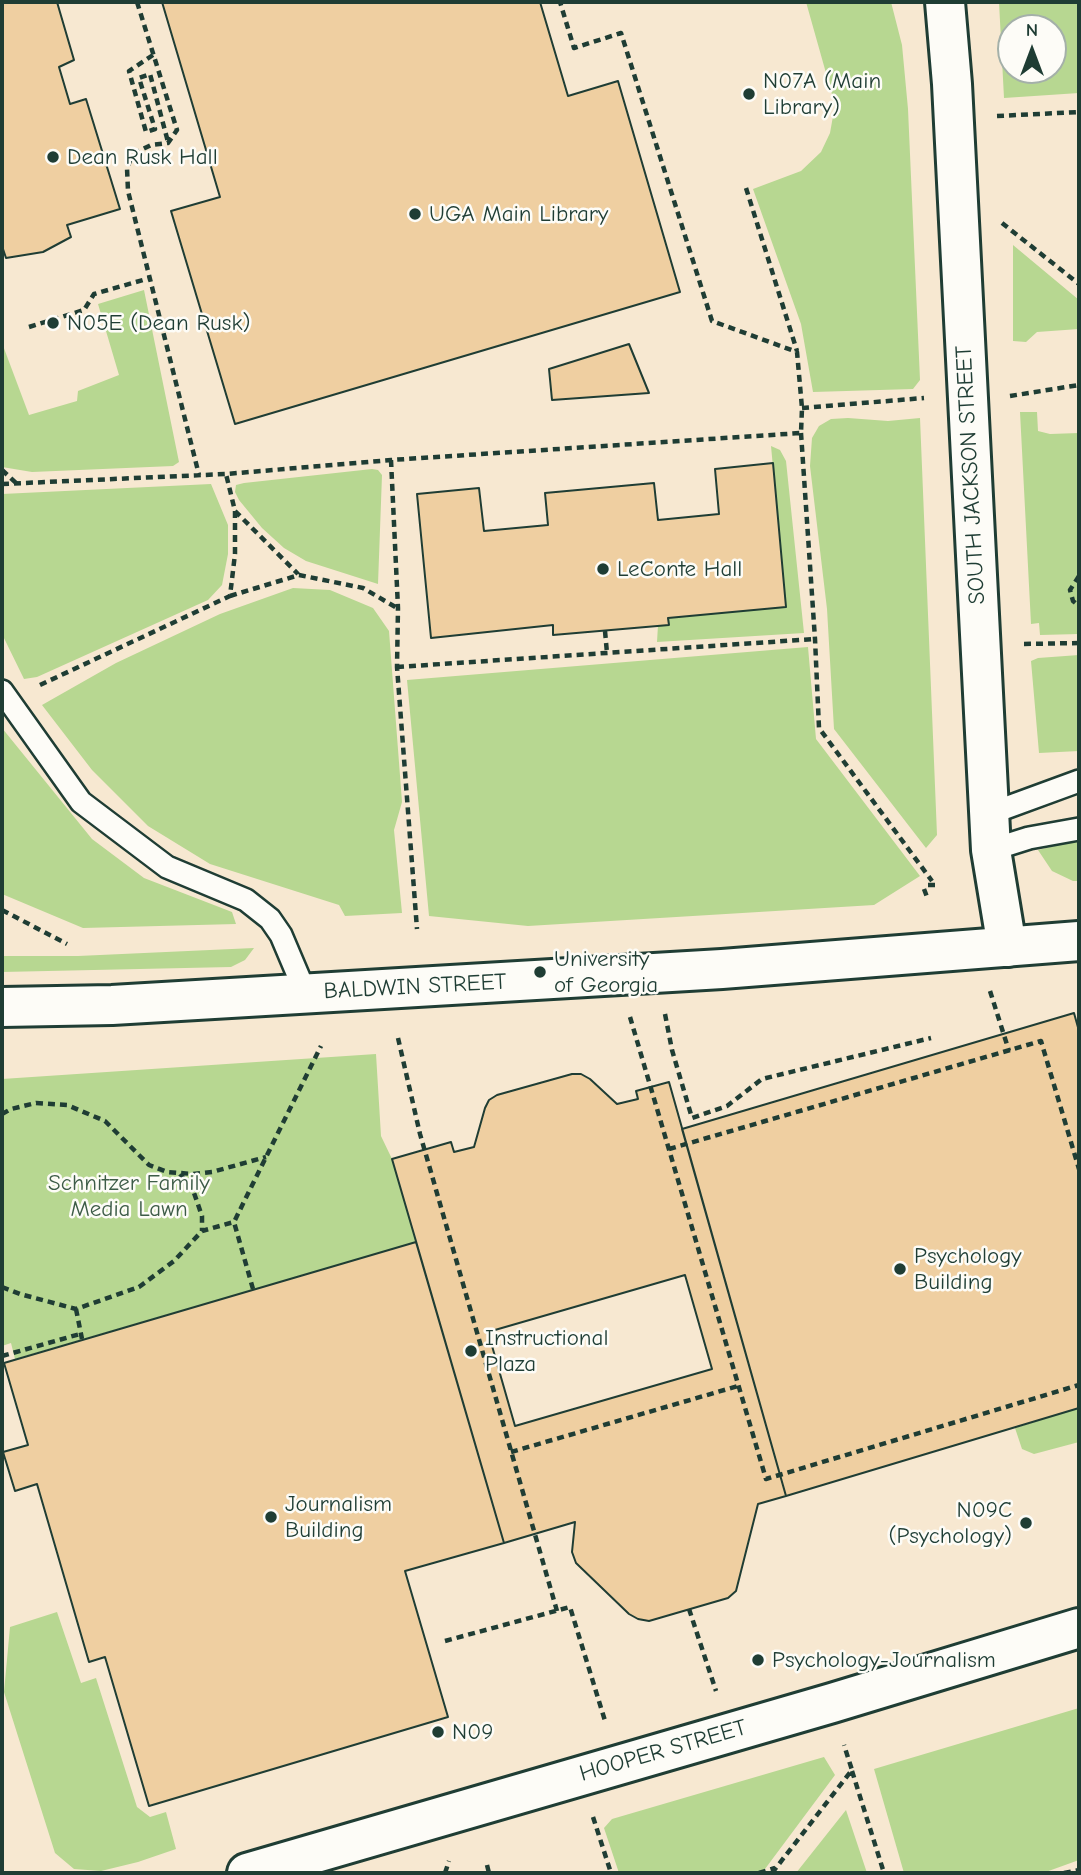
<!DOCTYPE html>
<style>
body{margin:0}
#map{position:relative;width:1081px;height:1875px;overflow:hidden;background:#faf3e6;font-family:"Comic Neue",sans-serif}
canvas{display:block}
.frame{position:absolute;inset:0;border:4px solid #1f3d34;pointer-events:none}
.north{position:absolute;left:997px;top:14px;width:70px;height:70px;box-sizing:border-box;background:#fdfcf7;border:2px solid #a4b0a9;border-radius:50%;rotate:0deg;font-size:19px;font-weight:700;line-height:28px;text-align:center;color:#1f3d34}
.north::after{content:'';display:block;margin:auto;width:24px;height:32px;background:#1f3d34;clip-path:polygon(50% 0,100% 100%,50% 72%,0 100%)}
</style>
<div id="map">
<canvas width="1081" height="1875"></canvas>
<div class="frame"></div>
<div class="north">N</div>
</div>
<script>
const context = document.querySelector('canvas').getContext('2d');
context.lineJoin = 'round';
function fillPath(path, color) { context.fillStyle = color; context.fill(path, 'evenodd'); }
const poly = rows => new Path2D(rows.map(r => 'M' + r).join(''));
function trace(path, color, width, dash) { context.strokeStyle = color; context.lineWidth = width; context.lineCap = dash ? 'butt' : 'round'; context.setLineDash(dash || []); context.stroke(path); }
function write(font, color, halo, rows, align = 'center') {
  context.font = font + ' "Comic Neue",sans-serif'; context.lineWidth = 5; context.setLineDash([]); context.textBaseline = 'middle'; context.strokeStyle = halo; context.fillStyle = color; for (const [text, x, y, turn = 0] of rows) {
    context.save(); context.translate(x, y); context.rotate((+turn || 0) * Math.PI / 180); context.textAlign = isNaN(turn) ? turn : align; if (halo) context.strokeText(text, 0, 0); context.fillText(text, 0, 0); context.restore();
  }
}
const built = poly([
 [2,2,1079,2,1079,1873,2,1873],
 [1011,28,1053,28,1053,70,1011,70]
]);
const green = poly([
 [806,2,891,2,902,45,908,109,920,380,913,389,813,392,801,324,753,189,801,171,821,152,830,133,835,105],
 [999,2,1079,2,1079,93,1004,98],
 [1011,28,1053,28,1053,70,1011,70],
 [1013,245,1079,300,1079,329,1037,332,1026,342,1013,341],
 [144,290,179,462,173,466,32,472,2,467,2,343,29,415,77,401,78,391,119,375,98,304],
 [1020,412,1037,412,1038,431,1050,434,1079,433,1079,634,1040,635,1039,623,1031,624],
 [848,418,888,421,920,418,937,835,926,848,834,729,827,609,810,466,812,438,819,426,831,419],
 [771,446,780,450,786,461,804,633,657,642,658,625,668,618,786,607],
 [372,469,378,470,382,475,378,584,306,561,284,548,262,528,239,500,235,492,236,485,244,483],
 [211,484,228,525,228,554,222,585,208,600,37,677,24,679,2,634,2,494],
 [293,588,330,590,373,608,389,631,402,802,394,830,402,913,345,916,339,905,210,864,148,826,92,770,42,705,116,663,220,614],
 [808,647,816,739,920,876,874,905,528,926,429,916,407,680],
 [1079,655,1079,751,1039,753,1031,661,1038,658],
 [2,728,92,839,144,878,232,912,236,924,83,928,2,894],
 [1079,840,1079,881,1073,881,1052,871,1038,850],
 [254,948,245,960,231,967,2,972,2,956,78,956],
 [376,1054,381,1136,392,1159,416,1242,15,1359,11,1343,2,1346,2,1079],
 [1079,1408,1079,1442,1034,1454,1022,1449,1015,1428],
 [57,1612,81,1683,96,1678,137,1807,150,1817,166,1812,176,1849,138,1862,101,1871,74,1869,55,1853,4,1692,10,1627],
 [1079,1708,1079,1860,1043,1873,904,1873,874,1769],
 [824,1757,835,1775,762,1873,619,1873,604,1828,612,1819],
 [846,1810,867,1873,796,1873]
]);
const building = poly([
 [2,2,57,2,74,60,59,67,70,104,86,99,120,209,67,225,71,237,43,252,6,258,2,246,2,2],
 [162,2,540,2,568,96,618,81,680,292,235,424,171,211,220,197,162,2],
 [629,344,649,393,552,400,549,369,629,344],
 [773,463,786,607,668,618,669,625,553,635,553,625,431,638,417,494,479,488,484,531,548,525,545,493,654,483,658,520,719,514,715,469,773,463],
 [1074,1013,1079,1031,1079,1408,786,1496,682,1129,1074,1013],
 [572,1074,581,1074,590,1079,617,1104,638,1099,636,1091,669,1082,786,1496,758,1504,736,1591,728,1598,649,1621,638,1619,629,1614,576,1563,572,1552,575,1522,504,1543,392,1159,451,1142,454,1152,474,1147,485,1108,489,1100,497,1095,572,1074],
 [685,1275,712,1369,515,1426,488,1332,685,1275],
 [416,1242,504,1543,405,1571,448,1717,149,1806,105,1657,89,1662,37,1484,15,1491,3,1452,28,1445,4,1363,416,1242]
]);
const path = poly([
 [137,2,177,130,168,143,151,145,133,154,127,168,128,191,199,475],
 [153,55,129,71,146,132,155,129,139,78,150,74,168,142],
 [997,116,1079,112],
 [746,188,797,351],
 [1002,223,1079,284],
 [29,327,84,310,94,294,150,278],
 [1010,396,1079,385],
 [802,408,924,398],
 [801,433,815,639,819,728,932,881],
 [391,460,398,608,397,667,417,929],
 [2,470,16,483],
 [2,484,226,474,391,460,801,433,802,408,797,352,712,321,621,33,574,48,560,2],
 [235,511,298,574],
 [1079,576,1070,590,1073,601,1079,606],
 [230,596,299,575,363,588,397,608],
 [605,631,607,653],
 [1024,644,1079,643],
 [397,667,815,639],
 [40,685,230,596,235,554,235,511,226,474],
 [928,885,938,885],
 [924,889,927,897],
 [2,910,67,944],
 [990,991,1009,1051],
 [665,1014,672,1050,692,1118,727,1106,762,1079,931,1038],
 [630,1017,766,1479,1079,1385],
 [398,1038,420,1134,557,1611],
 [2,1114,11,1109,36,1103,67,1105,105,1121,149,1165,167,1172,193,1174,212,1172,266,1157],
 [669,1149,1041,1041,1079,1169],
 [180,1174,193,1190,202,1216,202,1231],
 [2,1287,20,1294,76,1309,139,1287,174,1261,202,1231,234,1222],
 [253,1289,234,1222,321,1046],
 [76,1309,82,1339],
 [2,1356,80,1334],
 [511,1452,738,1386],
 [689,1609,716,1691],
 [445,1641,570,1607,606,1724],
 [852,1771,884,1873],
 [593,1817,611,1873],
 [487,1865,489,1873],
 [445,1873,449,1861],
 [759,1873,775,1868],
 [772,1873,852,1770,844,1745],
 [1064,1873,1079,1870]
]);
const service = poly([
 [2,691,81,802,167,867,246,900,270,919,281,935,306,994],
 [989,814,1079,781],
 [991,850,1029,838,1079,829]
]);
const minor = poly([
 [945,2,952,84,991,850,1007,947],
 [247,1873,832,1703,1079,1628]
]);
const tertiary = poly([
 [2,1007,112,1005,722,969,1079,941]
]);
const markers = [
 [749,94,7,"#1f3d34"],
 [53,157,7,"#1f3d34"],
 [415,214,7,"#1f3d34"],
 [53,323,7,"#1f3d34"],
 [603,569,7,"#1f3d34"],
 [540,972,7,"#1f3d34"],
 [900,1269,7,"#1f3d34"],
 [471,1351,7,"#1f3d34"],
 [271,1517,7,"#1f3d34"],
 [1026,1523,7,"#1f3d34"],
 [758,1660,7,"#1f3d34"],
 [438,1732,7,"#1f3d34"]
];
const poiNames = [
 ["N07A (Main",763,81],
 ["Library)",763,107],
 ["Dean Rusk Hall",67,157],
 ["UGA Main Library",429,214],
 ["N05E (Dean Rusk)",67,323],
 ["LeConte Hall",617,569],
 ["University",554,959],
 ["of Georgia",554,985],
 ["Psychology",914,1256],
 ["Building",914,1282],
 ["Instructional",485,1338],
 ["Plaza",485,1364],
 ["Journalism",285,1504],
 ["Building",285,1530],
 ["N09C",1012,1510,"right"],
 ["(Psychology)",1012,1536,"right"],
 ["Psychology-Journalism",772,1660],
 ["N09",452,1732]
];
const streetNames = [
 ["SOUTH JACKSON STREET",971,475,-93],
 ["BALDWIN STREET",415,987,-3],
 ["HOOPER STREET",663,1751,-16]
];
const parkNames = [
 ["Schnitzer Family",129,1183],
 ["Media Lawn",129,1209]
];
fillPath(built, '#f7e8d1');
fillPath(green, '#b7d791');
fillPath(building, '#efcfa1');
trace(building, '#1f3d34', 2);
trace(service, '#1f3d34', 26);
trace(minor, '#1f3d34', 44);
trace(tertiary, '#1f3d34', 44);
trace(path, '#1f3d34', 4.5, [7, 5]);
trace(service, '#fdfcf7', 21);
trace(minor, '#fdfcf7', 38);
trace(tertiary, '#fdfcf7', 38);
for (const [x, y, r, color] of markers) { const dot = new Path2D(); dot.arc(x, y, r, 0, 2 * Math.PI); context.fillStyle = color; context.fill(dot); trace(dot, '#fdfcf7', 2.5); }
write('23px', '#1f3d34', '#fdfcf7', poiNames, 'left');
write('23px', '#1f3d34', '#fdfcf7', streetNames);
write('23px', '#3d5c47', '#fdfcf7', parkNames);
</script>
